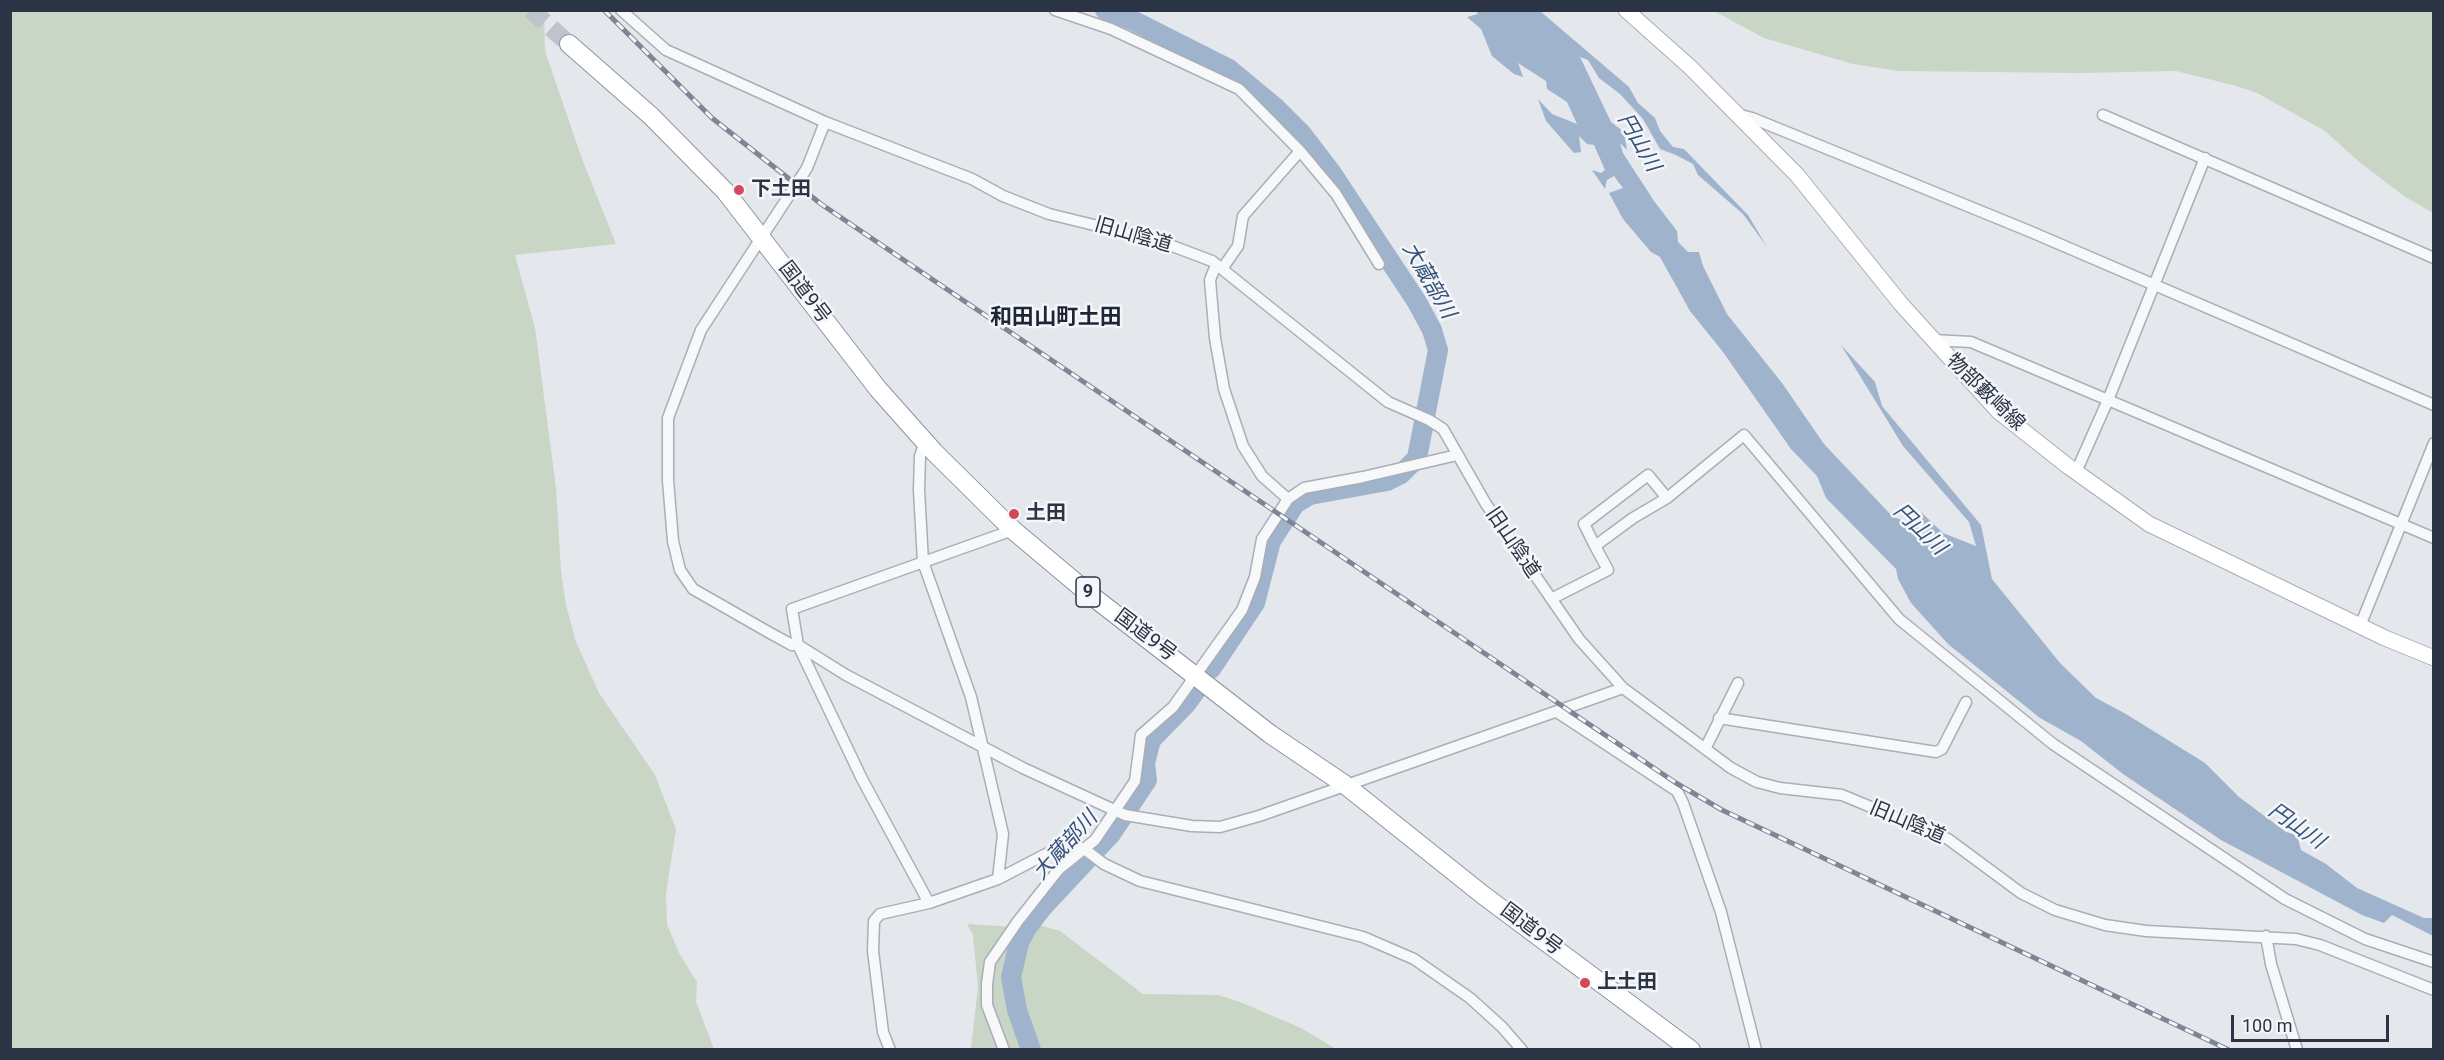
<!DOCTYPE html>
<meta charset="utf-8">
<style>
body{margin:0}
#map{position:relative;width:2444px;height:1060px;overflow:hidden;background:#e4e7ec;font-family:Roboto,sans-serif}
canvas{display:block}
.frame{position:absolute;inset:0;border:12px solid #2b3445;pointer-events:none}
.scale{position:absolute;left:2231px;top:1015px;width:158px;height:27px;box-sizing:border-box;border:3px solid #2b3445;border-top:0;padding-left:8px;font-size:18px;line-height:21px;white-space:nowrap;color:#2b3445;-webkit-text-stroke:4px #f4f6f9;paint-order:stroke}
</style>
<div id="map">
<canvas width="2444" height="1060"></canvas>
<div class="frame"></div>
<div class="scale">100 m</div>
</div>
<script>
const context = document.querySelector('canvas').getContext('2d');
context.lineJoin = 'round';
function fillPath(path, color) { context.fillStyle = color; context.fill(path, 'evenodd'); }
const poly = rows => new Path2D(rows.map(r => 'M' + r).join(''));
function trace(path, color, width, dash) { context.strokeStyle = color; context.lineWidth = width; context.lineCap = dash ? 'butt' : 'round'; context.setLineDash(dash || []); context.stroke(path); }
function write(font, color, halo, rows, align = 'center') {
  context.font = font + ' Roboto,"Noto Sans JP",sans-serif'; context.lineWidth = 5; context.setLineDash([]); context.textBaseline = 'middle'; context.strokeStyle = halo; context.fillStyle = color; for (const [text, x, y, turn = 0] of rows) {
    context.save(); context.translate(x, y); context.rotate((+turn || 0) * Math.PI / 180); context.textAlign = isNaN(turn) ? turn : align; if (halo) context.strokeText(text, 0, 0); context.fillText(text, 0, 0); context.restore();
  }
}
const green = poly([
 [10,11,544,11,545,51,582,159,616,244,515,255,535,328,556,488,561,571,566,605,576,642,599,693,655,775,676,829,666,894,667,924,679,953,697,982,696,1002,714,1049,11,1049],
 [1714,11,2433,11,2433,213,2404,196,2358,161,2325,131,2257,93,2233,85,2176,71,2080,73,1899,71,1853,64,1764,38],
 [967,924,1017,927,1039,925,1060,931,1143,994,1218,995,1240,1002,1301,1028,1336,1049,971,1049,978,986,973,935]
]);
const water = poly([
 [1476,11,1540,11,1629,87,1638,103,1655,118,1660,131,1673,147,1684,149,1748,215,1767,247,1743,214,1698,175,1693,164,1676,155,1660,149,1643,119,1620,94,1599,78,1588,60,1580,57,1611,122,1624,132,1627,150,1620,143,1623,153,1654,201,1677,231,1678,242,1688,252,1699,252,1703,266,1727,314,1782,383,1824,444,1892,516,1924,530,1921,512,1943,533,1976,546,1969,522,1903,446,1841,345,1875,382,1882,406,1981,525,1992,579,2060,663,2096,698,2126,714,2205,763,2239,797,2286,832,2297,835,2301,850,2326,864,2357,888,2424,918,2433,918,2433,936,2392,915,2384,923,2362,915,2221,840,2123,774,2081,741,2040,718,1948,644,1911,603,1898,579,1896,569,1826,498,1817,476,1791,449,1723,352,1690,311,1660,257,1651,252,1623,219,1609,193,1623,188,1614,176,1607,180,1605,189,1592,170,1601,173,1605,170,1594,145,1587,144,1579,136,1581,152,1574,153,1546,121,1538,99,1552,114,1577,124,1567,102,1547,89,1546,81,1518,63,1523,77,1514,74,1492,56,1481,29,1467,17,1478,14]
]);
const river = poly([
 [1105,10,1132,20,1229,69,1276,108,1302,134,1331,172,1417,302,1432,330,1438,350,1417,458,1401,474,1387,481,1310,495,1295,504,1271,541,1255,603,1211,669],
 [1031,1050,1017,1010,1011,977,1019,943,1026,929,1042,908,1111,834,1147,780,1145,763,1151,740,1186,704,1197,689]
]);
const highwayTunnel = poly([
 [531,10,569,44]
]);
const street = poly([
 [621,10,666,50,825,122,972,179,1003,196,1049,214,1159,241,1212,261,1388,402,1429,420,1443,429,1486,504,1579,639,1623,688,1731,768,1757,782,1780,788,1842,795,1948,839,2021,893,2055,910,2105,925,2146,931,2296,939,2320,945,2434,990],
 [1055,10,1111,29,1239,89,1300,151,1243,216,1238,246,1222,269],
 [1737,114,1752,118,2029,231,2434,405],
 [2103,115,2434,258],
 [825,122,807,168,701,330,668,418,668,480,673,541,680,570,693,589,770,633,792,645,798,645,846,675,1023,768,1125,815,1192,826,1220,827,1259,816,1623,688],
 [1300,151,1336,194,1379,264],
 [1216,265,1210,280,1215,338,1224,389,1243,446,1262,476,1288,499],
 [1932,340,1971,342,2434,538],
 [925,442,920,456,919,490,923,562,971,697,1003,834,998,879],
 [2076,472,2108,400,2205,158],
 [1595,546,1584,524,1648,475,1667,498],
 [1551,599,1608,570,1595,546,1633,518,1667,498,1744,435,1899,619,2053,744,2285,899,2365,939,2434,962],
 [2360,626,2434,443],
 [1557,712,1677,791,1683,803,1721,912,1756,1050],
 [1719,718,1936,752,1942,749,1966,702],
 [1705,749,1738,683],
 [929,903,862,779,798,645,792,609,1013,530],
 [2266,936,2271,964,2297,1050],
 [890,1050,883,1032,873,951,874,921,880,914,929,903,998,879,1046,854,1068,847,1083,848,1104,864,1140,881,1363,937,1414,959,1470,998,1502,1027,1522,1050],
 [1004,1050,987,1005,987,984,990,962,1018,921,1059,869,1095,840,1135,781,1141,735,1173,707,1242,610,1255,577,1262,539,1288,499,1304,488,1363,477,1457,455]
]);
const secondary = poly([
 [1626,10,1690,67,1797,175,1901,304,1998,411,2069,467,2149,524,2385,638,2434,658]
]);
const highway = poly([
 [569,44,651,116,725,191,878,389,934,452,1013,530,1088,593,1270,734,1344,784,1483,895,1691,1050]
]);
const rail = poly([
 [604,10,712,118,821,204,1676,783,1722,810,2229,1050]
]);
const markers = [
 [739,190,6,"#d1495b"],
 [1014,514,6,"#d1495b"],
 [1585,983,6,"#d1495b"]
];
const shields = [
 [1088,592,24]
];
const shieldNames = [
 ["9",1088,592]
];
const poiNames = [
 ["下土田",751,190],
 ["土田",1026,514],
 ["上土田",1597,983]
];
const streetNames = [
 ["旧山陰道",1133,236,16],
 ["国道9号",804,293,53],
 ["物部藪崎線",1985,393,44],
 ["旧山陰道",1512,543,56],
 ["国道9号",1145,636,37],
 ["旧山陰道",1907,823,23],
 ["国道9号",1531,930,37]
];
const waterNames = [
 ["円山川",1638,143,60],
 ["大蔵部川",1428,281,60],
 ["円山川",1919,530,44],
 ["円山川",2296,827,35],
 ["大蔵部川",1066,846,-48]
];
const quarterNames = [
 ["和田山町土田",1056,318]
];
fillPath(green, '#c9d6c5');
fillPath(water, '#9fb4cc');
trace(river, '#9fb4cc', 20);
trace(highwayTunnel, '#bfc3cb', 18, [18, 9]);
trace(street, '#a9aeb7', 13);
trace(secondary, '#a9aeb7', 17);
trace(highway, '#8b94a3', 20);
trace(street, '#f7f8fa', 10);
trace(secondary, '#fff', 15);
trace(highway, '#fff', 18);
trace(rail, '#7d8696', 5);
trace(rail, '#f4f6f9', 3, [9]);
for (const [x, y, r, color] of markers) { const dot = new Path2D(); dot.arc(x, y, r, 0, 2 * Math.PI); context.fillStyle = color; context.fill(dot); trace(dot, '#f4f6f9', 2); }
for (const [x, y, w] of shields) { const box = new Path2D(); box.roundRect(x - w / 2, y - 15, w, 30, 4.5); context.fillStyle = '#f4f6f9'; context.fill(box); trace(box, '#2b3445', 1.5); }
write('bold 18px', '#2b3445', null, shieldNames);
write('bold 20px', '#2b3445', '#f4f6f9', poiNames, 'left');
write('20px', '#2b3445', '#f4f6f9', streetNames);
write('italic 21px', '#34527a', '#f4f6f9', waterNames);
write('bold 22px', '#1d2536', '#f4f6f9', quarterNames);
</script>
